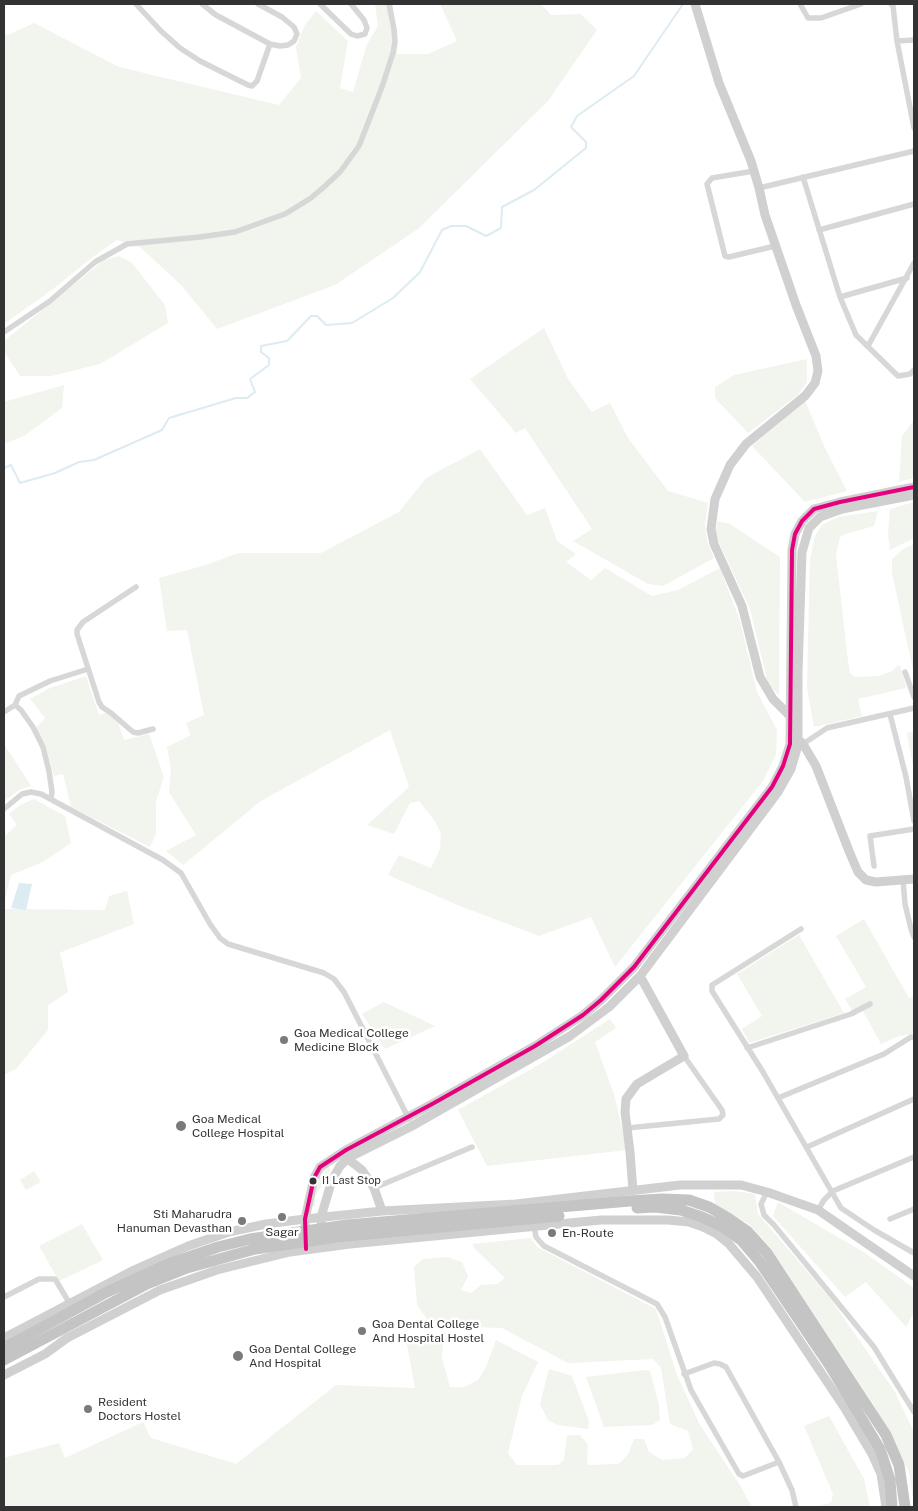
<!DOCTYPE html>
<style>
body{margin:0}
#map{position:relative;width:918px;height:1511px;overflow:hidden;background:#fff;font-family:"Public Sans",sans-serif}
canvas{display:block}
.frame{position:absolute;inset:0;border:5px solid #333;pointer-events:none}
</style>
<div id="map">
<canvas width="918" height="1511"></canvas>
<div class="frame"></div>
</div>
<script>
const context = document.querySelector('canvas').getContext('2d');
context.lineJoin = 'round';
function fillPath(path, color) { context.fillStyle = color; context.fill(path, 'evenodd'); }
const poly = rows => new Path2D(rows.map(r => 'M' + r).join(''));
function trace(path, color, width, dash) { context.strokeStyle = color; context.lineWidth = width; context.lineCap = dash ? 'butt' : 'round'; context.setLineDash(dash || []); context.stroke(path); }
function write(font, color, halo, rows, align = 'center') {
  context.font = font + ' "Public Sans",sans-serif'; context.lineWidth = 5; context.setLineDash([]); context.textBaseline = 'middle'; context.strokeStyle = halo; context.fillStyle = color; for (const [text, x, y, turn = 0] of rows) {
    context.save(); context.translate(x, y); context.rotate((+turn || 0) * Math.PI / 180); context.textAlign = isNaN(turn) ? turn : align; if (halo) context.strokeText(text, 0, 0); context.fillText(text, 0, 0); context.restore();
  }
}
const green = poly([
 [375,4,393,4,397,54,428,54,457,41,440,4,541,4,551,15,581,14,597,30,548,101,418,229,335,285,217,329,182,286,140,247,117,240,98,253,53,289,4,324,4,35,10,34,34,23,119,67,279,105,301,78,296,47,305,25,316,11,348,41,340,88,353,92,367,44,378,26],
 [119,256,132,263,165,305,168,323,100,364,51,376,20,376,4,351,4,341,104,260],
 [544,328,568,379,592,412,610,403,628,438,668,491,708,503,705,525,707,541,714,558,663,586,648,584,573,541,592,529,525,428,516,433,470,379],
 [807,359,807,382,798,395,748,433,715,398,715,387,734,375],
 [64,385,62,408,24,436,4,444,4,402],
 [805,401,825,448,847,491,805,502,752,446],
 [914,420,914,478,899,482,902,436],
 [480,449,527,515,545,508,557,541,576,554,566,562,591,580,605,568,652,596,678,590,720,568,740,621,757,692,777,730,776,755,763,781,615,967,591,917,539,936,460,906,388,875,399,855,431,868,440,849,441,833,434,820,419,801,410,803,394,834,367,825,409,787,390,730,261,801,183,865,166,851,196,835,169,792,171,769,167,747,191,735,186,723,204,715,187,630,167,631,159,578,206,565,238,553,321,553,399,512,426,478],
 [914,502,914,538,890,550,888,534,890,509],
 [878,511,874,526,846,534,840,537,836,555,848,661,850,673,855,677,878,676,892,671,898,665,901,667,906,688,858,699,862,716,814,727,807,688,810,559,815,536,822,525,838,517],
 [718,521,730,524,780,557,779,695,768,684,750,609,715,534],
 [914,544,914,675,892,573,892,559,903,549],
 [86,676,99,715,114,711,124,740,149,734,164,777,156,801,156,834,150,847,71,807,63,774,54,776,46,747,36,728,45,718,30,699,50,688],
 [914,731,914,773,907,733],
 [4,744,31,786,21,789,4,801],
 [34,799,65,816,71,843,43,862,11,875,4,904,4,837,17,825,9,814,20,805],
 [127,891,134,924,59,953,61,956,68,992,48,1005,48,1030,16,1069,4,1075,4,909,105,910,109,896],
 [864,919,909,998,914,996,914,1034,899,1036,881,1044,863,1011,854,1014,845,999,866,987,836,936],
 [799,935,844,1013,749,1043,742,1029,762,1016,737,974],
 [384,1002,435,1026,385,1049,362,1014],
 [610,1019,616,1028,595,1042,614,1094,627,1150,487,1166,458,1110,542,1063],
 [328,1165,331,1170,315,1197,315,1207,312,1207,314,1179],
 [34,1171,41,1182,26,1190,20,1180],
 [732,1191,755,1194,758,1214,830,1298,895,1392,914,1432,914,1506,909,1472,873,1404,770,1247,749,1224,715,1205,714,1192],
 [778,1202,865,1253,914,1288,914,1312,906,1327,866,1282,845,1297,773,1216],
 [82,1224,103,1260,59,1281,39,1246],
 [531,1238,537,1247,656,1309,677,1375,700,1425,741,1487,752,1507,4,1507,4,1458,59,1443,65,1458,143,1422,151,1438,236,1464,336,1385,415,1388,405,1334,443,1342,442,1358,450,1387,464,1387,478,1380,486,1367,496,1340,538,1362,522,1396,508,1453,517,1465,558,1465,564,1460,567,1435,580,1435,588,1445,587,1463,589,1465,617,1464,620,1463,628,1454,634,1439,644,1439,649,1452,662,1460,685,1458,693,1449,688,1431,670,1424,661,1368,653,1359,568,1363,502,1328,468,1327,429,1322,417,1305,414,1267,423,1259,448,1257,462,1262,468,1276,461,1290,471,1293,481,1285,497,1284,505,1278,475,1249,472,1244],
 [549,1369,572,1376,589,1421,588,1429,558,1425,548,1420,540,1404],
 [644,1370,650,1371,659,1405,660,1420,652,1425,604,1427,586,1377],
 [829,1416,864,1479,870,1507,813,1507,831,1503,833,1494,804,1426]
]);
const water = poly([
 [19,883,32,884,26,910,11,908]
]);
const stream = poly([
 [4,468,11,465,20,483,55,473,79,462,94,460,162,430,169,418,236,398,247,398,255,392,250,379,269,365,269,358,261,352,261,346,287,341,311,316,317,316,326,325,352,323,393,298,420,272,442,230,451,226,466,226,486,236,501,228,502,207,534,190,586,148,586,142,571,127,577,116,634,76,683,4]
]);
const street = poly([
 [136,4,161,31,180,48,200,61,248,85,252,86,257,81,270,44],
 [202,4,216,15,270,44,280,46,288,45,294,41,297,34,294,27,282,17,258,4],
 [320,4,351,34,357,36,365,34,367,28,364,20,351,4],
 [800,4,808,18,821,18,861,4],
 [891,4,893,6,897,41,914,128],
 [897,41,914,40],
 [754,171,712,178,707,184,725,256,729,257,775,246],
 [803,177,840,297,856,335,898,376,910,374,914,370],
 [759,188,914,151],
 [819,230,914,204],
 [840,297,907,278],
 [4,332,50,301,95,262,127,244,200,237,235,232,285,214,311,198,325,186,340,172,359,146,382,87,393,53,395,42,394,29,389,4],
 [868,346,914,263],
 [136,587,83,622,77,630,77,634,99,702,102,707,111,713,133,732,138,733,153,729],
 [905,672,914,697],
 [15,705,19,696,50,681,88,669],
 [4,712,15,705,21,710,33,727,43,747,49,771,52,792,51,799],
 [890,714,906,777,914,821],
 [803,744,827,728,914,708],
 [4,809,22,794,31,792,41,794,163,860,181,873,210,924,220,938,228,944,324,973,334,979,344,992,409,1119],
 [874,866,870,836,914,829],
 [903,880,905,904,911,929,914,937],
 [801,929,712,985,712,991,763,1072,841,1208,874,1230,914,1253],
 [747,1048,851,1014,870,1004],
 [778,1098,884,1054,911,1037,914,1038],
 [627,1128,719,1119,723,1115,722,1110,684,1056],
 [807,1147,914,1099],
 [374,1188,472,1147],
 [767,1192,761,1204,764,1215,774,1225,874,1347,914,1412],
 [818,1210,824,1200,833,1191,914,1157],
 [890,1219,914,1209],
 [534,1226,536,1237,544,1246,657,1304,665,1317,691,1390,739,1474,743,1476,779,1462],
 [4,1297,39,1279,55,1279,70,1304],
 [684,1374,714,1363,720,1364,726,1367,779,1462,792,1490,796,1507]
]);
const secondary = poly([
 [695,4,719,83,751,161,759,188,765,215,796,305,816,356,818,371,815,383,805,396,746,444,730,465,715,499,711,529,714,544,742,606,760,677,773,699,793,719],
 [796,737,803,744,816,766,849,851,858,872,866,880,876,882,914,879],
 [344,1156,362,1170,374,1188,382,1211],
 [633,1191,630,1152,625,1112,626,1099,637,1084,684,1056,640,976],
 [322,1233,321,1217,332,1180,340,1166,348,1158,412,1126,570,1036,609,1007,640,976,778,792,791,769,798,745,798,672,802,552,809,528,820,517,842,509,914,495],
 [306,1249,305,1219,314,1178,320,1167,346,1150,434,1103,535,1046,583,1015,601,1000,634,967,772,787,783,766,790,744,792,550,795,534,802,521,814,509,840,502,914,487],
 [4,1338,134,1270,188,1246,229,1232,266,1224,305,1219,382,1211,516,1204,680,1185,741,1185,767,1192,818,1210,914,1276],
 [4,1375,45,1354,67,1338,160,1290,217,1270,290,1252,350,1244,601,1220,668,1220,689,1222,703,1227,717,1234,729,1244,757,1277,844,1407,872,1454,881,1474,886,1507]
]);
const highway = poly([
 [637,1208,655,1207,681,1210,702,1217,721,1226,741,1240,759,1261,830,1366,880,1449,890,1480,892,1507],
 [4,1348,107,1292,168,1264,218,1247,250,1239,347,1225,630,1201,662,1199,689,1200,709,1207,728,1218,747,1231,767,1253,886,1435,899,1465,905,1507],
 [4,1360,147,1284,187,1268,255,1249,337,1237,559,1216]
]);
const bus1 = poly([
 [306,1249,305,1219,314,1178,320,1167,346,1150,434,1103,535,1046,583,1015,601,1000,634,967,772,787,783,766,790,744,792,550,795,534,802,521,814,509,840,502,914,487]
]);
const markers = [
 [284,1040,5,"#7a7a7a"],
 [181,1126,6,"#7a7a7a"],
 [313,1181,4.5,"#333"],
 [282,1217,5,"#7a7a7a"],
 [242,1221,5,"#7a7a7a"],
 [552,1233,5,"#7a7a7a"],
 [362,1331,5,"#7a7a7a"],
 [238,1356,6,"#7a7a7a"],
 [88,1409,5,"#7a7a7a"]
];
const busNames = [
 ["I1 Last Stop",322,1181]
];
const poiNames = [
 ["Goa Medical College",294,1033],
 ["Medicine Block",294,1047],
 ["Goa Medical",192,1119],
 ["College Hospital",192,1133],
 ["Sti Maharudra",232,1214,"right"],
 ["Hanuman Devasthan",232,1228,"right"],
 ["Sagar",282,1232,"center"],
 ["En-Route",562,1233],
 ["Goa Dental College",372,1324],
 ["And Hospital Hostel",372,1338],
 ["Goa Dental College",249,1349],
 ["And Hospital",249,1363],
 ["Resident",98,1402],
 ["Doctors Hostel",98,1416]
];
fillPath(green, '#f1f5ed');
fillPath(water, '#ddebf3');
trace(stream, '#ddebf3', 2);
trace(street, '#d7d7d7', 5.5);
trace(secondary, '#d0d0d0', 9);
trace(highway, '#c4c4c4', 11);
trace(bus1, '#e5007d', 4);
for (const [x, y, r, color] of markers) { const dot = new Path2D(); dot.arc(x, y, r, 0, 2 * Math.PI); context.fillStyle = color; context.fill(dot); trace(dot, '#fff', 2); }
write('11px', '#333', '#fff', busNames, 'left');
write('12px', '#333', '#fff', poiNames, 'left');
</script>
